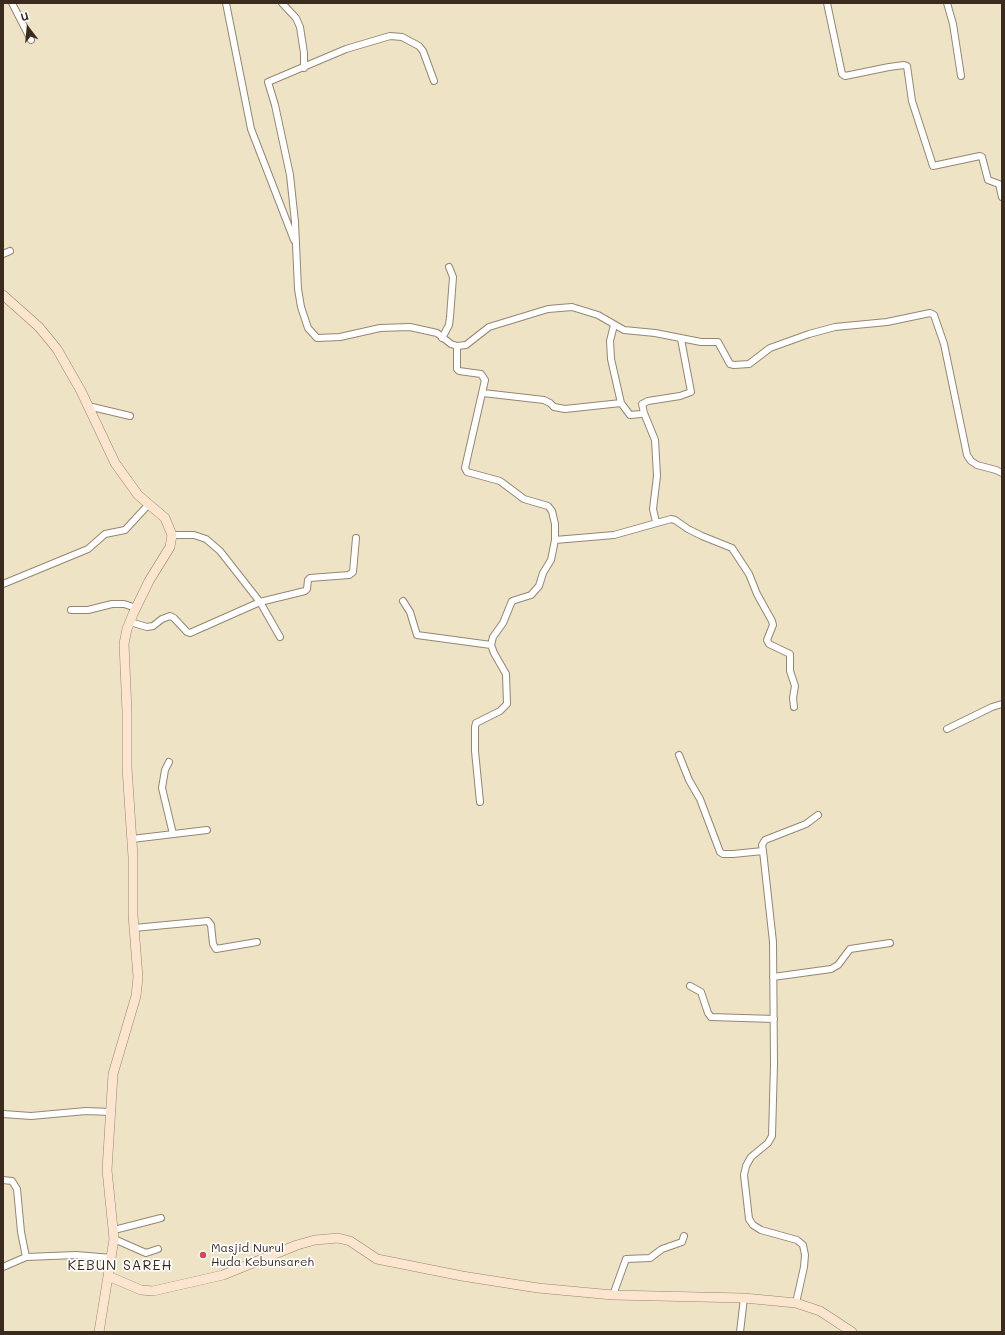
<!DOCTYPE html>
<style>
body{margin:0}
#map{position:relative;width:1005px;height:1335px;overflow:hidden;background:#efe3c6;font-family:Mali,sans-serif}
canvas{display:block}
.frame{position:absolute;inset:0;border:4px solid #3b2a1e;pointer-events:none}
.north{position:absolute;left:8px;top:8px;width:40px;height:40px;-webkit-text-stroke:3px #fff;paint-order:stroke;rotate:344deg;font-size:11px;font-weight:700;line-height:16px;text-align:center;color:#3b2a1e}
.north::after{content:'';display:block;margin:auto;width:14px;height:18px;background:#3b2a1e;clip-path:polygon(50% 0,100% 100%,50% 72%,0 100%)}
</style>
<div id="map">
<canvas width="1005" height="1335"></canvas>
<div class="frame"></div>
<div class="north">U</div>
</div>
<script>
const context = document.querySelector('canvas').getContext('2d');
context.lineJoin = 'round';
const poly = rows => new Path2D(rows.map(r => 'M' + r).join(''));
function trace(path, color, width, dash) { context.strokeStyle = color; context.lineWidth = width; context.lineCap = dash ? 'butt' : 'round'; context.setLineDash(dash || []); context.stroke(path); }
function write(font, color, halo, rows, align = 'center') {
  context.font = font + ' Mali,sans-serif'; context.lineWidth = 3.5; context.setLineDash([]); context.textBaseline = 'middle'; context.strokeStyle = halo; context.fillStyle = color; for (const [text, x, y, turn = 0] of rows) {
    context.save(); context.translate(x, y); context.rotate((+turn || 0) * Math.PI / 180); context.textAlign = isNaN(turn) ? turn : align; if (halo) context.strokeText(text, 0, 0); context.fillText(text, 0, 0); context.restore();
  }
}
const street = poly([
 [12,3,31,40],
 [226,3,251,129,294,240],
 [282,3,296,18,300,27,304,53,304,68],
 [827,3,842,74,845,76,889,67,904,65,907,66,912,101,933,166,980,156,982,157,988,180,999,184,1002,197],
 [947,3,953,24,961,76],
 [434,81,423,51,419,46,402,37,390,36,346,49,268,82,275,105,290,175,295,222,298,289,301,307,308,328,317,338,340,337,380,328,410,327,437,333,451,344,457,346,466,345,489,327,548,309,572,307,598,315,624,330,655,333,701,342,718,342,730,364,734,365,749,364,770,348,809,334,835,327,887,322,930,313,934,315,944,344,967,455,971,461,977,465,996,470,1002,473],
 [3,254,10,251],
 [614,325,610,341,611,359,621,403],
 [442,338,449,325,450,317,453,277,449,267],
 [457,346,457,369,459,371,481,374,485,380,465,468,467,472,500,481,524,499,548,506,552,511,555,524,555,540,551,560,543,573,539,586,531,595,512,601,503,623,493,637,491,645,494,653,506,674,507,704,500,711,476,723,475,727,475,751,480,802],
 [483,393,544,400,550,403,554,407,565,409,621,403,630,415,641,414,644,413,642,404,648,401,680,396,691,392,681,339],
 [88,406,130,416],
 [644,413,655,440,657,476,653,509,656,522],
 [172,535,194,535,206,539,220,551,260,602,280,637],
 [555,540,614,535,671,519,675,520,688,529,702,536,732,548,749,574,757,594,772,621,773,625,767,640,769,644,790,654,790,671,795,686,793,698,794,707],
 [3,584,88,549,105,534,125,530,149,504],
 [403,601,410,612,417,635,491,645],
 [71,610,88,610,112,604,124,604,136,608],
 [130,622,147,627,153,626,162,619,170,616,174,618,187,632,190,633,260,602,305,591,307,589,308,580,310,578,349,575,353,572,356,538],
 [947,729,992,707,1002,704],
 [679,755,689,780,700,799,720,852,723,854,733,854,763,851,773,942,774,1064,772,1136,768,1143,751,1157,746,1166,744,1175,749,1219,753,1225,761,1230,797,1240,803,1245,805,1255,804,1267,796,1303],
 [169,762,165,770,162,788,173,834],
 [132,839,207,830],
 [763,851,762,845,765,840,806,824,818,815],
 [134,928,208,921,211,925,213,944,216,949,257,942],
 [773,977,831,969,838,965,850,949,890,943],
 [690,986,701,992,708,1013,711,1017,774,1019],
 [3,1114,31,1116,86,1111,111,1112],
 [3,1180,12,1181,17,1189,21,1232,26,1257],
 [114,1230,161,1218],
 [114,1239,146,1253,158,1249],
 [3,1267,26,1257,76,1255,112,1258],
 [613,1295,626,1259,650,1258,662,1249,682,1242,684,1236],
 [740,1332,744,1298]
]);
const secondary = poly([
 [3,295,39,327,57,349,81,391,115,463,138,495,165,518,172,535,170,547,149,581,133,614,127,629,124,644,127,711,127,768,133,857,133,915,138,977,136,996,113,1074,107,1170,114,1239,99,1332],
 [108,1276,141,1290,153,1291,223,1275,297,1245,315,1240,338,1238,350,1241,377,1259,462,1276,538,1288,613,1295,744,1298,796,1303,820,1311,852,1332]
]);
const markers = [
 [203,1255,4,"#d1495b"]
];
const poiNames = [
 ["Masjid Nurul",211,1248],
 ["Huda Kebunsareh",211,1262]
];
const quarterNames = [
 ["KEBUN SAREH",120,1266]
];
trace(street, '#958672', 8);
trace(secondary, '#958672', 10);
trace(street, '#fff', 6);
trace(secondary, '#fce5cf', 9);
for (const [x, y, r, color] of markers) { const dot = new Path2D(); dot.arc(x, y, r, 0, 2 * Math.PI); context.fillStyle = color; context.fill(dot); trace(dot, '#fff', 1.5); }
write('12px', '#3b2a1e', '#fff', poiNames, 'left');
context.letterSpacing = '1px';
write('14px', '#3b2a1e', '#fff', quarterNames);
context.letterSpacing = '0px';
</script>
